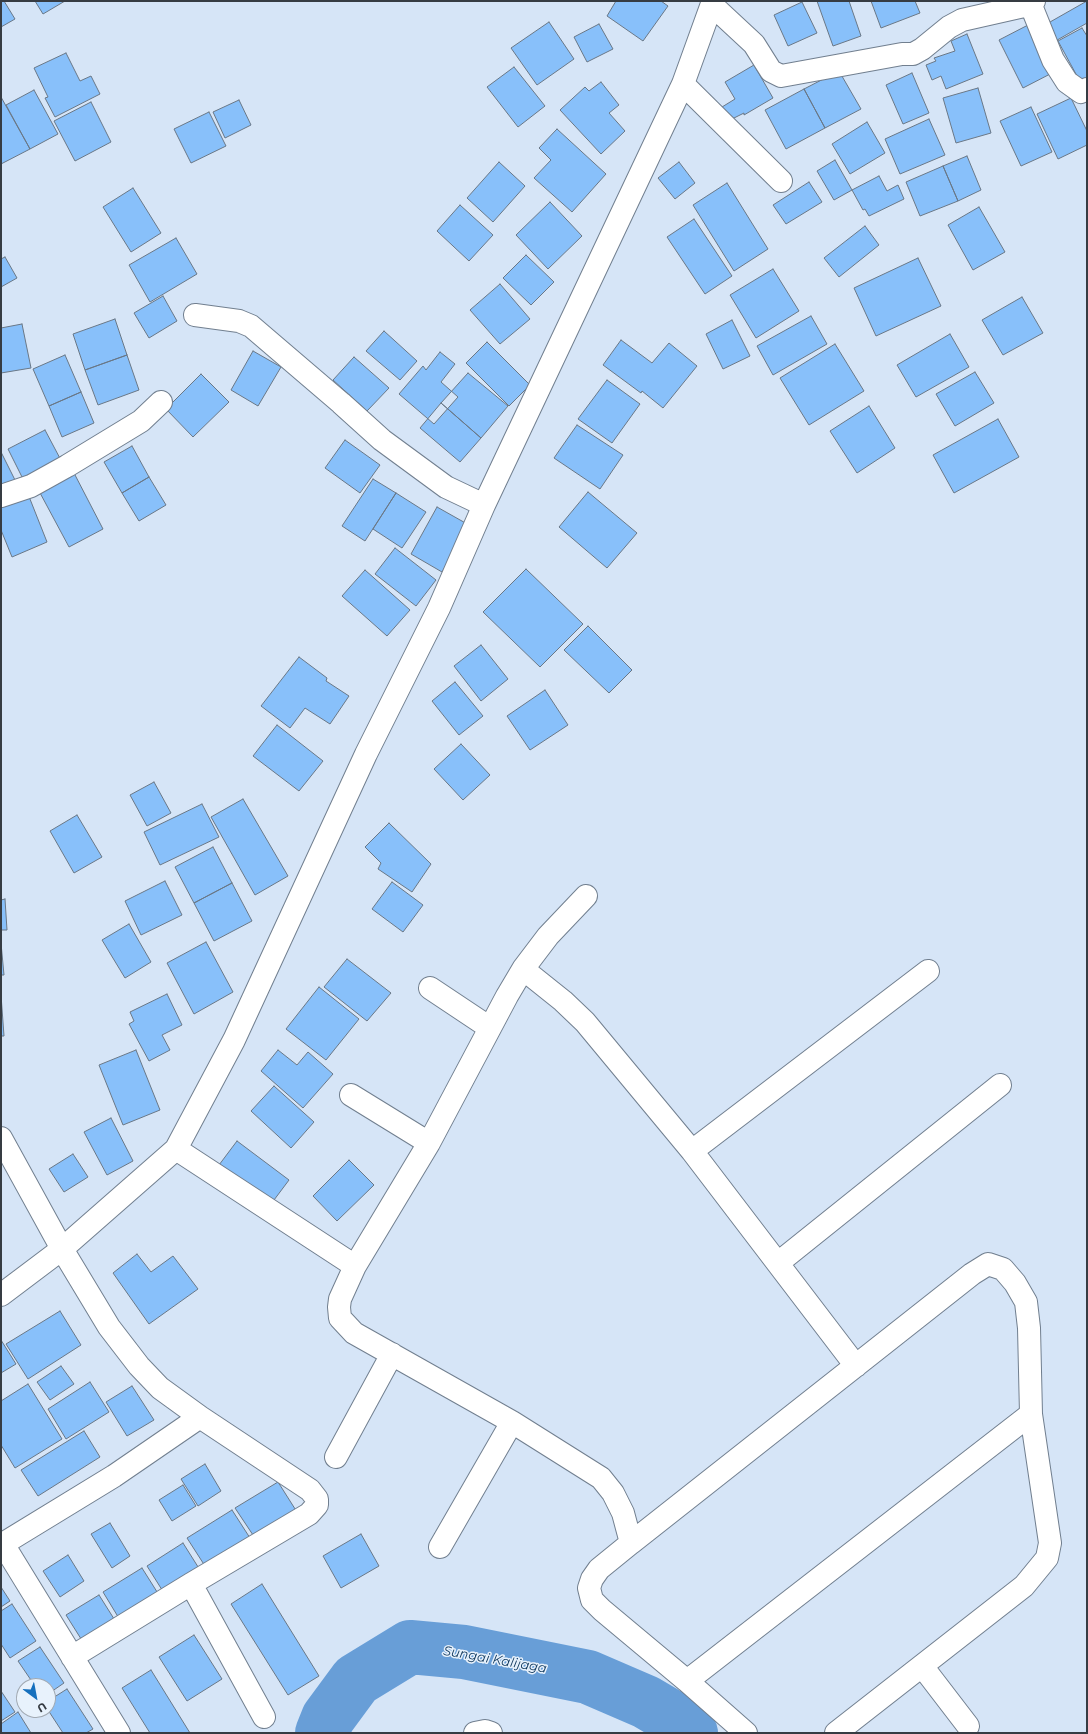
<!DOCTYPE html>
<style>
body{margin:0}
#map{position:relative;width:1088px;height:1734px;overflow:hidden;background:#d6e5f7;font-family:Montserrat,sans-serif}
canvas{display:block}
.frame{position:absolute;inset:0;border:2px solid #363c43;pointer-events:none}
.north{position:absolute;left:16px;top:1678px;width:40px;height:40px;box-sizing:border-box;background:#e8f2fc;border:1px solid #a1a9b2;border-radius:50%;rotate:148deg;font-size:11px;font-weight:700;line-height:16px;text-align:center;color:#363c43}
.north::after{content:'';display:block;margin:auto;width:14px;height:18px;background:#1670bd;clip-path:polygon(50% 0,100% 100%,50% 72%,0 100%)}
</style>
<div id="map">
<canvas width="1088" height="1734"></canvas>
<div class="frame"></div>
<div class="north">U</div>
</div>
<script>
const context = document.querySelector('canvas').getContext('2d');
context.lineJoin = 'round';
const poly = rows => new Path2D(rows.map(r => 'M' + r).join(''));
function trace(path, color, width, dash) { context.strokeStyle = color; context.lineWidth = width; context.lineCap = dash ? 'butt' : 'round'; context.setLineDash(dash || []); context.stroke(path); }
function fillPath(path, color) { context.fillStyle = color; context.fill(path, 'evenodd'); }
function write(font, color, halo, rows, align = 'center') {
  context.font = font + ' Montserrat,sans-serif'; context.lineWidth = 3; context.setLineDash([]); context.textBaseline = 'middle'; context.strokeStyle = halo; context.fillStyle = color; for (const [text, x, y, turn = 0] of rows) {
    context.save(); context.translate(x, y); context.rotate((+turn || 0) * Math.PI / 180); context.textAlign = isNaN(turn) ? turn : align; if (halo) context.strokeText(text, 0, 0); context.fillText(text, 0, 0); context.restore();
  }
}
const river = poly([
 [322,1733,328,1718,356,1680,410,1647,464,1652,588,1677,646,1702,687,1726,691,1733]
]);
const building = poly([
 [1,1,4,1,15,19,1,27,1,1],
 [35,1,65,1,43,14,35,1],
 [616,1,661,1,668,6,643,41,607,16,616,1],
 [817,1,849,1,861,36,833,46,817,1],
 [871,1,915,1,920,13,881,28,871,1],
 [1087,1,1087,23,1052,43,1043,26,1087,1],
 [802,2,817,33,788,46,774,15,802,2],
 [549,22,574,59,537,85,511,48,549,22],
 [599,24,613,49,587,62,574,37,599,24],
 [1030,24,1054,72,1023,88,999,40,1030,24],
 [1082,28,1087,36,1087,84,1083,87,1058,41,1082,28],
 [967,34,983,74,946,89,941,76,932,80,926,65,936,61,934,58,955,51,951,41,967,34],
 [66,53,80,81,91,76,100,94,55,117,45,98,48,97,34,68,66,53],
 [754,65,773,98,744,115,744,113,730,120,722,107,735,99,725,82,754,65],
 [514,67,545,106,518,127,487,87,514,67],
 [839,71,861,109,825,128,804,89,839,71],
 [912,73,929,113,903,124,886,85,912,73],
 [601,82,619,105,609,113,625,131,601,154,560,110,585,87,589,91,601,82],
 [978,88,991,133,956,143,943,98,978,88],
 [804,89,825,128,786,149,765,110,804,89],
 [34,90,58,134,30,149,6,105,34,90],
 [1,97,30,149,1,164,1,97],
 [1071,98,1087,131,1087,145,1058,159,1037,114,1071,98],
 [239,100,251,125,225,138,213,112,239,100],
 [91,102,111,142,75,161,54,121,91,102],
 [1031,107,1052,152,1021,166,1000,121,1031,107],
 [209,112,226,146,191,163,174,129,209,112],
 [929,119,945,155,900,174,885,139,929,119],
 [867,122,885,153,850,174,832,144,867,122],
 [557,129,606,174,572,212,534,178,551,160,539,148,557,129],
 [967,156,981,190,958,201,943,166,967,156],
 [835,160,852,190,834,200,817,171,835,160],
 [499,162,525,186,493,222,467,198,499,162],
 [679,162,695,183,675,199,658,178,679,162],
 [943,166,958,201,920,216,906,182,943,166],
 [879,176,887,191,898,185,904,199,869,216,865,209,863,210,852,190,879,176],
 [809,182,822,202,786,224,773,205,809,182],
 [727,183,768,249,734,271,693,205,727,183],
 [133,188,161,233,131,252,103,207,133,188],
 [550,202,582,236,548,269,516,235,550,202],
 [460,205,493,235,469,261,437,231,460,205],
 [979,207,1005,252,973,270,948,225,979,207],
 [694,219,732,276,705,294,667,237,694,219],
 [865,226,879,245,839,277,824,258,865,226],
 [176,238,197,274,150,302,129,265,176,238],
 [526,255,554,282,531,305,503,278,526,255],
 [5,257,17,278,1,287,1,259,5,257],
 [918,258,941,306,876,336,854,288,918,258],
 [773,269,799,311,756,338,730,295,773,269],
 [500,284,530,319,500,344,470,310,500,284],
 [163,296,177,321,149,338,134,313,163,296],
 [1022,297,1043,333,1003,355,982,320,1022,297],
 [811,316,827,344,773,375,757,346,811,316],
 [115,319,127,355,85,370,73,334,115,319],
 [732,320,750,356,723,369,706,334,732,320],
 [22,324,31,368,1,373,1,328,22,324],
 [384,331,417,361,400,380,366,351,384,331],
 [950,334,969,367,916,397,897,365,950,334],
 [621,340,652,363,669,343,697,366,663,408,642,391,641,393,603,365,621,340],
 [487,342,530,385,509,406,466,363,487,342],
 [835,344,864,391,809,425,780,378,835,344],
 [253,351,281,367,258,406,231,390,253,351],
 [440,352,455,364,441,382,458,397,434,424,399,394,423,366,426,370,440,352],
 [65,355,81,392,49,406,33,369,65,355],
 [127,355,139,390,98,405,85,370,127,355],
 [354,357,389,388,367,411,333,380,354,357],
 [975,372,994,403,955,426,936,394,975,372],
 [468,373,508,406,481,438,441,403,468,373],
 [201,374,229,402,193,437,166,409,201,374],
 [607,380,640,404,612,443,578,419,607,380],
 [81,392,94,423,62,437,49,406,81,392],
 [441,403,481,438,460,462,420,428,441,403],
 [869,406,895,448,857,473,830,431,869,406],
 [998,419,1019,457,954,493,933,455,998,419],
 [577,425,623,455,600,489,554,458,577,425],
 [45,430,63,464,25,483,8,449,45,430],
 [345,440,380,465,360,493,325,468,345,440],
 [132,446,149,477,122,493,104,462,132,446],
 [1,452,15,480,1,487,1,452],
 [74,473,103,529,69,547,39,491,74,473],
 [149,477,166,505,139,521,122,493,149,477],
 [373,479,396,493,365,541,342,526,373,479],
 [588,492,637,533,607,568,559,527,588,492],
 [396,493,426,512,402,548,373,529,396,493],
 [28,494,47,542,12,557,1,530,1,504,28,494],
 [437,507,469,525,442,572,411,554,437,507],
 [395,548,436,580,416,606,375,574,395,548],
 [526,569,583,624,540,667,483,612,526,569],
 [365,570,410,610,387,636,342,596,365,570],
 [588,626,632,670,609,693,564,650,588,626],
 [481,645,508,679,481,701,454,666,481,645],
 [299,657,327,678,326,681,349,696,330,724,305,708,290,728,261,706,299,657],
 [455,682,483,716,459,735,432,701,455,682],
 [545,690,568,725,530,750,507,716,545,690],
 [277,725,323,761,299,791,253,756,277,725],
 [461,744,490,775,463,800,434,769,461,744],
 [154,782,171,813,147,826,130,795,154,782],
 [243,799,288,876,255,895,211,817,243,799],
 [202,804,219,837,160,865,144,832,202,804],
 [77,815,102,857,74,873,50,831,77,815],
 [389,823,431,864,412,892,378,869,381,863,365,847,389,823],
 [213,847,232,883,194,903,175,867,213,847],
 [165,881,182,915,141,935,125,901,165,881],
 [392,882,423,905,403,932,372,909,392,882],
 [232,883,252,921,214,941,194,903,232,883],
 [5,899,7,930,1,930,1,900,5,899],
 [129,924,151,962,125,978,102,940,129,924],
 [206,942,233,992,194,1014,167,963,206,942],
 [1,943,4,975,1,975,1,943],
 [347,959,391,993,367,1021,324,987,347,959],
 [319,987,359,1019,326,1060,286,1029,319,987],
 [167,994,182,1025,162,1035,170,1050,149,1061,129,1024,134,1021,130,1012,167,994],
 [1,995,4,1036,1,1036,1,995],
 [136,1050,160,1110,123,1125,99,1065,136,1050],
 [278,1050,297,1065,308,1052,333,1074,303,1108,261,1071,278,1050],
 [274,1086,314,1122,291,1148,251,1111,274,1086],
 [111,1118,133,1161,107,1175,84,1132,111,1118],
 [237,1141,289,1180,271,1204,219,1165,237,1141],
 [73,1154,88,1177,64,1192,49,1169,73,1154],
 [349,1160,374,1185,337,1221,313,1196,349,1160],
 [137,1254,151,1272,173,1256,198,1289,149,1324,113,1273,137,1254],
 [60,1311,81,1345,28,1379,6,1344,60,1311],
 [1,1340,16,1364,1,1373,1,1340],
 [61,1366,74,1384,50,1400,37,1382,61,1366],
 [90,1382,109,1412,66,1439,48,1409,90,1382],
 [28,1384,62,1439,15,1468,1,1445,1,1401,28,1384],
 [132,1386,154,1420,127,1436,106,1402,132,1386],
 [84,1431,100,1457,38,1496,21,1470,84,1431],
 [205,1464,221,1491,198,1506,181,1479,205,1464],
 [278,1482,297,1512,255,1538,235,1508,278,1482],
 [183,1485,196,1506,172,1521,159,1500,183,1485],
 [232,1510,250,1538,205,1566,187,1538,232,1510],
 [110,1523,130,1556,112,1568,91,1534,110,1523],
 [361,1534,379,1566,341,1588,323,1556,361,1534],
 [183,1543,200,1570,164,1593,147,1566,183,1543],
 [68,1555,84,1581,60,1597,43,1571,68,1555],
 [142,1568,159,1595,120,1620,103,1592,142,1568],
 [262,1584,319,1676,288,1695,231,1604,262,1584],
 [1,1587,10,1601,1,1607,1,1587],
 [99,1595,116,1622,83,1642,66,1615,99,1595],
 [12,1604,36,1641,10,1658,1,1644,1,1611,12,1604],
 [194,1635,222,1679,187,1701,159,1657,194,1635],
 [40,1647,64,1683,48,1694,48,1686,35,1686,18,1661,40,1647],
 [151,1670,190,1733,150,1733,122,1688,151,1670],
 [67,1689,93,1729,86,1733,63,1733,48,1710,48,1701,67,1689],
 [1,1691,15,1712,1,1721,1,1691],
 [18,1712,31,1733,1,1733,1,1724,18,1712]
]);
const minor = poly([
 [1030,3,1053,60,1067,82,1081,92,1087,89],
 [712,5,754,44,771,71,781,76,902,54,913,54,922,49,949,27,962,20,1024,6,1034,1],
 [683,84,781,181],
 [195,315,239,321,251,326,341,403,382,440,446,487,484,505],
 [1,496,31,486,67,466,141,421,161,402],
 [523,969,548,936,586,896],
 [430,988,490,1028],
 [351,1095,429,1143],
 [1,1138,62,1249,109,1327,139,1366,160,1388,200,1417,310,1490,317,1499,317,1505,309,1514,191,1584,72,1657],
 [176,1149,355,1266,340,1299,339,1307,340,1318,354,1333,512,1422,601,1478,613,1493,623,1513,631,1543,599,1569,592,1579,589,1588,592,1600,602,1610,687,1681,746,1733],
 [692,1151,928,971],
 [778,1263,1000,1085],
 [355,1266,429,1143,507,996,523,969,563,1001,585,1022,692,1151,856,1366],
 [1,1295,62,1249,176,1149,234,1040,366,754,439,608,484,505,683,84,713,1],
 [336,1457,392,1354],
 [631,1543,972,1274,988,1264,1003,1269,1015,1283,1026,1302,1029,1328,1031,1414,1050,1543,1047,1558,1024,1586,836,1733],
 [3,1544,119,1733],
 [1,1545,114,1476,200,1417],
 [440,1547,512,1422],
 [191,1584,264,1717],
 [922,1666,968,1726],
 [687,1681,1031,1414],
 [475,1733,485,1731,491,1733]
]);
const waterNames = [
 ["Sungai Kalijaga",495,1660,10]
];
trace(river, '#689ed7', 54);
fillPath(building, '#88c0fa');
trace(building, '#697786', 1);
trace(minor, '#717f8f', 24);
trace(minor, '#fff', 22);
write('italic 13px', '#10385d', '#e8f2fc', waterNames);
</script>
